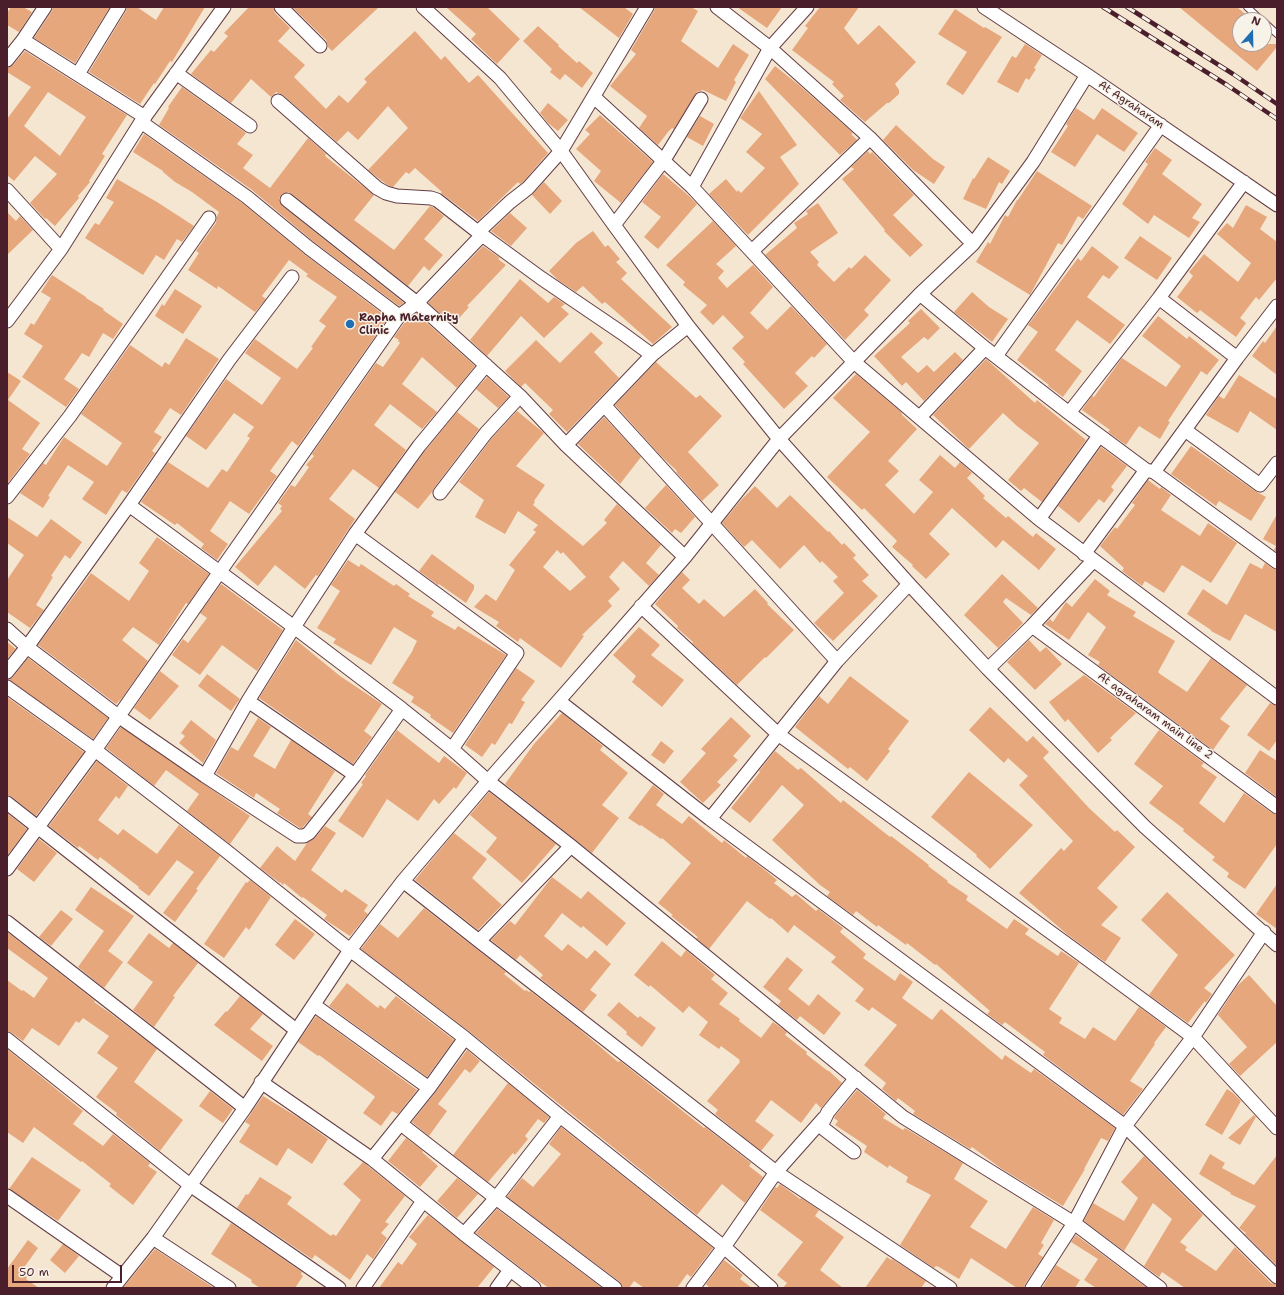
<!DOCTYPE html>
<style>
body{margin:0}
#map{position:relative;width:1284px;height:1295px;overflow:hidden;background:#f5e6d1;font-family:"Shantell Sans",sans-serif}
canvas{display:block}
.frame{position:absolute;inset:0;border:8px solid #4a1f2b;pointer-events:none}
.north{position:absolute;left:1232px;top:12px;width:40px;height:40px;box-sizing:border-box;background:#f7f3e8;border:1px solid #b29e9c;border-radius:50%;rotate:20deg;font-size:11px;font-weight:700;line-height:16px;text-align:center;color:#4a1f2b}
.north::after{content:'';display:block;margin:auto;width:14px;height:18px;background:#1f6fb2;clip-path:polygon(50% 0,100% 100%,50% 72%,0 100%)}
.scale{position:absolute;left:12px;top:1265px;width:110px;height:18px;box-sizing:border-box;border:2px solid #4a1f2b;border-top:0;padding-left:5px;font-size:12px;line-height:14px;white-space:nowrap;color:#4a1f2b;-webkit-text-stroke:3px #f7f3e8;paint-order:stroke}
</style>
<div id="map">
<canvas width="1284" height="1295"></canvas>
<div class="frame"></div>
<div class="north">N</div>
<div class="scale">50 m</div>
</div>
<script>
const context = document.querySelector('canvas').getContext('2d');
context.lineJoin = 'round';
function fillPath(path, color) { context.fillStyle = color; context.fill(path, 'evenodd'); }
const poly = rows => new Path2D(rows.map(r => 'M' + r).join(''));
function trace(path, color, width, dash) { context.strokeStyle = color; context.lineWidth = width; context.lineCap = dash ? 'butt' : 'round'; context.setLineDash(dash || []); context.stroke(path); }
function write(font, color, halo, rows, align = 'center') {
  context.font = font + ' "Shantell Sans",sans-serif'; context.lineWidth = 3; context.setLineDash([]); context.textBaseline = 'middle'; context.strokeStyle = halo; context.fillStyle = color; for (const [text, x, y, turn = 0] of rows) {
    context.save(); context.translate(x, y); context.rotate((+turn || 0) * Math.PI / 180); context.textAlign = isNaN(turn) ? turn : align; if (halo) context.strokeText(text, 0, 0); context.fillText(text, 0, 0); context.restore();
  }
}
const building = poly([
 [11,7,23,7,32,12,19,32,7,25,7,13],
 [53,7,110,7,75,63,34,38,52,11],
 [127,7,137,7,156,20,164,7,205,7,172,62,170,61,155,84,154,83,140,104,89,72,126,11],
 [249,7,273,7,275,13,290,28,278,41,305,65,294,77,326,109,339,95,348,103,367,82,364,79,415,31,441,60,445,56,469,83,478,75,548,153,523,182,520,184,518,182,478,221,441,193,442,192,415,168,409,174,406,172,393,187,389,186,382,181,368,170,408,128,388,106,358,140,348,131,337,142,283,95,276,92,271,97,251,79,231,103,191,74,211,50,214,52,228,36,224,33],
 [292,7,379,7,332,51,328,47,326,40],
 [446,7,487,7,520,39,497,64,471,39,476,34],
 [579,7,624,7,633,14,619,38],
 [655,7,691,7,698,11,681,41,718,68,733,44,749,55,734,80,736,82,726,101,703,90,697,92,674,129,672,128,668,132,658,145,639,128,647,116,610,86,636,54,631,50,654,11],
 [737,7,782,7,767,28],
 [820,7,859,7,844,28,858,45,879,25,916,62,895,84,899,90,899,94,889,103,887,103,865,122,840,100,844,96,832,84,834,82,792,50,808,28,805,26],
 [1179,7,1237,7,1252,20,1240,20,1240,44,1277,44,1277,47,1257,71],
 [955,9,984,28,985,27,1002,37,963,95,946,84,967,52,938,34],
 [538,26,559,45,558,46,577,63,579,61,593,73,582,88,565,74,560,80,550,72,552,69,523,41],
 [1025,44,1042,55,1034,68,1036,69,1029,80,1026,78,1018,93,997,82,1012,56,1016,58],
 [25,51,127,115,102,154,105,156,89,181,90,182,78,196,79,198,55,226,46,218,45,219,30,203,57,174,35,156,14,181,7,175,7,119,31,87,7,72,7,68,13,65],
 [48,92,86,117,60,156,24,126],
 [775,66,799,85,853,133,851,134,857,140,840,155,765,79],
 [182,87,246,133,237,144,253,155,243,168,270,188,308,138,326,154,325,156,374,195,354,220,394,250,430,206,433,207,444,216,424,239,443,255,429,271,424,266,408,286,292,194,288,192,281,195,279,199,282,206,404,303,399,306,314,242,252,190,159,125,169,108,168,107],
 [759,91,797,145,780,157,799,184,748,235,709,194,726,179,737,192,738,190,741,193,765,168,746,152,762,134,740,118],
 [548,103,568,120,558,131,548,123,540,113],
 [1076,108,1094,120,1102,108,1138,133,1124,152,1097,134,1075,167,1051,152,1068,126,1066,124],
 [600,115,653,162,621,203,594,181,601,171,576,149,590,134,585,130],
 [700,116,714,124,703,146,687,137],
 [896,125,933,159,945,167,934,184,913,170,883,140],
 [144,134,242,203,304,254,388,318,298,446,292,441,270,471,277,476,249,514,230,501,210,531,228,544,217,560,201,548,204,544,177,523,175,525,141,502,168,462,208,488,222,469,227,472,250,438,247,436,254,427,234,413,206,450,186,436,226,379,262,405,281,378,245,353,255,339,297,369,313,348,311,347,326,326,319,321,337,297,306,276,308,274,289,260,262,296,266,299,255,312,218,286,217,289,188,270,199,253,196,251,216,223,217,216,219,212,192,192,175,182,163,172,163,171,133,152],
 [1155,148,1172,160,1162,174,1202,204,1192,218,1200,222,1189,238,1154,215,1148,224,1122,204,1148,164,1145,162],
 [868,151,870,154,872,152,914,195,893,215,923,245,910,257,884,231,885,230,842,179,854,169,851,167],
 [988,157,1010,171,1002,184,999,182,986,209,963,199,973,178,974,179],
 [1037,171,1092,206,1083,219,1078,216,1062,245,1058,243,1030,295,976,262,988,242,990,244,1005,215,1008,217,1017,200,1018,200],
 [663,174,688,195,697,204,658,249,644,237,661,217,642,202],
 [117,179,157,202,194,226,182,242,177,239,164,260,156,255,143,275,85,238,95,223,99,225,114,202,106,198],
 [544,182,562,201,550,214,532,195],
 [818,203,838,233,810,252,819,262,817,265,834,282,849,267,851,269,865,255,891,280,864,310,869,315,845,340,765,255,797,228,794,223,808,214,806,211],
 [1246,205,1267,217,1260,229,1277,242,1277,278,1259,300,1256,297,1240,318,1246,323,1236,337,1200,310,1197,313,1177,297,1193,276,1189,272,1204,254,1238,282,1251,263,1217,234,1227,223,1233,228],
 [7,212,16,221,20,216,33,230,7,255],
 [510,213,527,228,511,246,491,231],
 [713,221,736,246,716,264,724,271,718,278,727,288,753,265,773,287,750,313,767,330,791,306,827,344,814,358,812,356,795,373,808,386,784,409,743,364,745,362,732,348,744,337,723,315,713,325,700,312,707,305,683,285,685,282,666,265],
 [593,231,605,247,608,245,620,259,616,262,627,273,621,279,672,327,653,344,605,302,602,304,583,286,576,292,558,280,549,271,576,243],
 [1140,236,1172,258,1157,280,1124,258],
 [483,246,500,258,498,259,506,265,467,306,469,307,453,325,428,303],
 [1092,246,1119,267,1109,279,1103,275,1087,297,1125,325,1110,344,1077,320,1055,350,1082,371,1063,397,1048,386,1049,385,1017,360,1038,332,1028,325,1078,258,1081,261],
 [52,275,86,297,86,298,104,309,103,310,123,324,113,339,103,333,89,357,82,353,64,379,79,389,66,407,22,377,43,346,24,334,31,323,34,325,51,298,41,292],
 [520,279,548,303,554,297,565,304,561,307,569,314,544,338,521,316,487,356,470,340],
 [175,289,202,306,183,334,155,316,162,304,164,306],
 [972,292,989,307,1008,319,992,342,954,312],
 [921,309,940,328,928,340,924,337,901,357,918,373,927,365,934,372,955,352,963,360,924,401,906,382,902,386,874,356,910,323,908,321],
 [416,313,475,366,457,388,422,357,402,384,437,412,422,429,390,404,374,425,406,450,379,488,353,469,329,499,355,519,318,576,316,575,305,589,275,565,258,586,235,567,282,511,280,509,282,506,278,503,291,485,295,487,309,467,306,465,314,456,312,454,376,363,383,367,400,343,398,341,399,340,394,337,405,322],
 [1158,316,1187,339,1189,336,1219,360,1207,375,1201,371,1168,421,1170,422,1160,439,1139,426,1126,445,1108,432,1110,430,1082,410,1092,396,1094,397,1122,358,1166,387,1181,366,1142,336],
 [1277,326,1277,375,1252,356,1263,341,1265,343],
 [591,332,603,343,594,352,619,378,567,432,549,414,553,410,525,383,521,387,505,371,536,340,560,363],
 [186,338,219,359,181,415,170,408,154,432,162,437,152,451,155,453,127,493,122,490,106,515,82,499,94,482,68,465,48,496,50,497,43,508,20,493,43,463,46,465,64,437,107,466,122,443,81,414,130,345,162,367,165,362,169,365],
 [986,359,1035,403,1037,400,1086,440,1042,502,1024,488,1021,491,1008,480,1039,443,1017,426,1003,413,969,449,933,415],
 [656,362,696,398,700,395,722,416,688,452,719,485,702,501,676,472,677,471,661,456,615,405],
 [7,372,21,381,8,400,40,423,22,449,30,454,7,484],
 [856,374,901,412,902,414,902,415,917,429,888,461,899,471,885,485,914,514,933,492,919,480,940,455,955,468,960,462,972,473,967,478,985,496,983,498,1006,518,1008,516,1033,537,1036,533,1056,549,1039,570,1003,540,996,548,952,508,929,534,950,554,926,579,912,566,913,565,892,547,897,541,864,508,862,510,827,477,870,432,833,398],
 [1239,375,1277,399,1277,430,1250,411,1238,433,1206,415,1219,396,1224,399],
 [487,377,509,397,498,408,476,389],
 [517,411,544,433,516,466,545,485,534,501,535,502,533,505,583,546,607,523,604,520,617,504,661,545,646,563,659,575,649,586,623,561,609,577,620,589,608,601,612,606,582,635,584,636,561,668,520,638,518,642,496,626,499,622,474,607,486,594,496,601,515,570,509,565,536,532,533,530,538,525,518,511,505,534,475,517,484,500,459,482,492,438],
 [557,550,561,554,563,552,586,577,570,591,543,567],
 [457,412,479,429,434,488,432,492,418,509,395,492,425,451],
 [604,417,641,457,620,484,578,444],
 [1191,446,1255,491,1266,497,1251,521,1219,501,1216,506,1171,474],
 [1101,447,1127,466,1111,487,1114,490,1104,503,1099,499,1079,523,1058,506],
 [1148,480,1160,489,1161,487,1171,495,1161,510,1200,536,1208,523,1237,543,1211,583,1182,565,1164,593,1145,581,1142,586,1122,571,1124,568,1100,546,1115,527,1117,529,1135,505,1132,503],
 [666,485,695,517,681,533,675,529,672,533,645,508],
 [755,486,777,508,790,495,828,532,829,531,842,545,844,543,856,555,853,558,869,575,862,581,878,596,833,641,814,623,844,593,833,581,838,577,822,561,820,563,804,545,780,569,752,540,744,547,722,523,742,499],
 [1277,514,1277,552,1274,550,1276,546,1263,539],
 [7,517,37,537,51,519,82,542,70,559,65,555,51,576,53,577,36,605,44,610,30,628,7,612,7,580,24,555,7,543],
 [157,537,209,574,188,604,186,603,159,645,133,627,122,640,148,661,122,698,116,704,38,645,91,573,129,601,149,571,139,563],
 [432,554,474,585,474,589,466,603,439,584,438,585,419,571],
 [348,560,359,567,361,564,394,586,396,584,410,594,408,596,434,612,431,616,455,630,458,626,506,655,453,733,430,717,431,715,411,702,414,697,392,683,413,650,413,649,417,641,394,627,371,665,333,643,336,639,317,628,340,591,331,585],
 [1250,563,1262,569,1265,563,1272,568,1277,570,1277,632,1245,614,1230,641,1211,631,1211,630,1187,614,1203,589,1227,605],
 [682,572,690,580,682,588,699,604,704,599,724,617,755,589,768,603,767,604,794,630,766,658,765,657,737,685,692,643,693,642,677,628,678,626,655,604],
 [1002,574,1038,608,1031,615,1006,598,1003,602,1023,623,998,648,964,615],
 [1095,579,1110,591,1107,595,1136,612,1133,616,1175,641,1158,672,1160,674,1187,692,1211,658,1247,685,1220,719,1230,726,1213,750,1098,665,1100,662,1088,655,1106,627,1088,612,1069,640,1045,624,1050,619,1053,622,1066,602,1072,607],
 [221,584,283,630,257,671,222,645,200,675,172,655,183,639,188,643,207,618,200,613],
 [639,627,660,645,651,655,684,680,662,707,632,682,636,676,613,655],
 [296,640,340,676,382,704,364,731,372,737,353,764,259,698],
 [1029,640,1040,652,1046,647,1062,664,1035,690,1007,662],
 [7,642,16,649,7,659],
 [28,658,108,718,93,739,9,680,13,677],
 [516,668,535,681,521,700,525,702,512,724,509,723,495,745,492,743,482,757,465,745],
 [160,671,179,686,150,720,134,708],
 [207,674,240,699,231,711,198,686],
 [1084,675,1136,713,1110,738,1112,740,1098,753,1068,719,1065,722,1049,702],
 [850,676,909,721,888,749,890,751,867,781,850,767,848,769,795,727,819,696,828,704],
 [7,697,84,752,36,816,12,797,7,795],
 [1270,703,1277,706,1277,740,1269,751,1247,735],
 [990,707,1027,742,1033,736,1049,752,1043,758,1089,808,1115,832,1117,830,1135,847,1097,888,1118,907,1101,925,1121,938,1105,962,1068,935,1019,893,1061,848,1064,851,1073,841,1019,785,1028,776,1008,758,1004,763,969,730],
 [562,713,603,746,600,750,628,773,602,805,619,818,592,853,505,784,534,744],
 [731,717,751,736,733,756,738,760,717,782,721,785,703,803,680,782,706,753,701,749],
 [258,718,271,727,253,756,275,769,291,740,335,771,308,814,312,817,302,828,300,828,277,813,280,809,256,793,254,798,216,773,231,747,238,751],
 [191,720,216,740,203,763,179,743,185,736,181,733],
 [121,727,250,816,230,844,187,811,199,794,166,770,154,786,106,748],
 [397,730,439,763,444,756,467,773,456,789,454,787,439,804,434,799,418,821,387,799,363,838,338,821,363,784,361,783,366,776,365,775],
 [1159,730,1204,763,1201,766,1217,777,1199,803,1224,823,1244,793,1272,813,1277,815,1277,844,1245,889,1227,877,1229,873,1212,860,1215,857,1183,831,1184,829,1149,803,1163,786,1134,764],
 [661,741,674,751,664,764,651,755],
 [1260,750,1277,761,1277,797,1245,773],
 [775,751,798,770,801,768,841,803,843,800,890,837,891,836,929,865,928,866,948,881,947,882,968,896,966,900,1007,929,1014,919,1029,929,1025,934,1058,956,1061,951,1079,963,1049,1009,1062,1018,1059,1023,1085,1039,1093,1027,1115,1041,1139,1007,1166,1027,1154,1043,1155,1044,1130,1081,1143,1089,1123,1115,1043,1055,1045,1052,1005,1022,1002,1025,987,1014,990,1011,936,964,935,965,907,943,906,945,878,925,877,927,856,911,853,915,827,896,830,892,820,885,772,840,804,805,782,785,750,823,731,808,760,772,759,771],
 [97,761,128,786,119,799,116,796,98,820,118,835,123,829,157,854,179,825,220,856,196,889,198,890,175,922,163,913,194,872,177,860,149,896,138,888,139,887,100,857,98,860,79,846,78,848,49,826],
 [969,772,1033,825,990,869,976,856,977,855,931,817],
 [653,785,664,794,656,805,682,824,689,816,722,843,724,840,746,858,747,856,765,870,777,880,774,883,792,897,796,894,816,911,818,909,843,928,840,932,866,954,863,958,895,981,900,973,913,982,902,998,932,1020,941,1009,1002,1060,1005,1055,1031,1073,1034,1069,1115,1128,1108,1141,1101,1138,1084,1169,1085,1169,1063,1206,1002,1169,972,1147,970,1149,913,1114,915,1111,898,1098,896,1101,882,1089,886,1083,864,1065,897,1025,872,1007,869,1011,855,1001,864,989,831,962,836,957,794,925,788,933,771,918,770,919,747,901,709,949,696,938,698,937,671,916,673,915,658,903,691,863,662,838,661,839,641,825,640,826,628,818],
 [489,792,556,844,522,883,486,852,497,838,470,815],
 [7,813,27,829,7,856],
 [325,826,336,833,311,870,342,893,345,889,368,905,364,911,368,914,350,936,324,919,327,915,303,897,302,898,284,883,283,885,280,882,280,883,260,868,277,846,295,861,307,843,315,838],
 [454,833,487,859,472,878,502,905,478,930,415,880],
 [39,839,57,853,34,882,17,869],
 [552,877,581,899,588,891,626,923,607,946,583,926,581,928,562,913,544,936,562,951,568,944,587,959,595,950,611,964,590,990,597,995,583,1012,540,978,543,975,520,955,516,960,491,940,510,921,515,925],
 [250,880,271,897,249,930,246,927,224,958,204,944,246,882,247,883],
 [1277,884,1277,929,1256,914],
 [91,887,134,916,108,951,123,962,104,988,78,967,104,931,75,910],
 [1167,892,1235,955,1204,988,1212,994,1206,1003,1205,1001,1188,1023,1149,995,1178,955,1141,920],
 [424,908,506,972,504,974,525,991,526,990,529,992,530,991,578,1028,618,1062,620,1061,704,1128,705,1127,751,1163,749,1166,763,1177,745,1203,722,1184,697,1215,470,1032,361,949,380,924,398,938],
 [61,910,73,919,51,946,39,937],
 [295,919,315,934,294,960,275,945],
 [7,932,95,1001,94,1002,110,1013,157,1049,134,1082,183,1120,160,1151,116,1115,117,1113,96,1097,118,1068,97,1053,109,1036,83,1018,79,1023,76,1021,59,1046,32,1028,23,1041,12,1033,7,1031,7,980,22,991,23,990,34,998,48,978,7,948],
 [149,933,169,948,173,943,198,963,173,996,175,997,154,1027,133,1010,153,982,127,963],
 [662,941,681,957,686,950,715,975,711,979,728,993,719,1004,740,1019,739,1021,761,1038,773,1022,787,1032,785,1035,807,1052,806,1054,828,1071,829,1071,842,1083,821,1108,816,1103,801,1123,771,1100,755,1121,774,1135,761,1151,715,1114,718,1110,707,1101,740,1062,739,1061,740,1060,721,1046,719,1049,699,1035,708,1022,689,1006,683,1013,650,985,649,987,634,975],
 [787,957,803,970,788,989,809,1006,818,994,841,1013,824,1035,800,1016,797,1020,778,1005,781,1001,763,987],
 [1249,975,1277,1006,1277,1042,1240,1076,1229,1064,1247,1047,1218,1015,1237,986],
 [347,983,378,1008,380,1005,385,1009,396,996,454,1040,427,1077,329,1006],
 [240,996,263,1014,250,1029,273,1046,262,1061,214,1025,226,1011,227,1012],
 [619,1002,638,1018,640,1016,656,1028,642,1047,626,1034,627,1032,607,1015],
 [316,1016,417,1090,398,1114,392,1111,381,1126,363,1113,375,1097,373,1095,319,1055,318,1056,298,1042],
 [7,1049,83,1111,73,1124,103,1146,113,1134,150,1163,148,1166,157,1172,133,1205,109,1186,111,1184,82,1161,81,1162,34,1127,23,1143,7,1132],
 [467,1050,480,1061,470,1073,465,1069,438,1104,447,1111,429,1136,412,1122,435,1093],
 [508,1083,549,1117,544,1123,538,1119,525,1136,528,1139,515,1155,513,1153,488,1182,453,1155],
 [1227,1089,1233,1093,1241,1101,1222,1135,1205,1125],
 [857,1090,886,1114,883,1118,903,1130,905,1128,963,1163,954,1179,988,1201,970,1227,1006,1249,1033,1207,1054,1220,1041,1243,1044,1245,1038,1254,1043,1257,1025,1284,1024,1288,1017,1288,971,1258,959,1279,939,1267,936,1266,934,1268,900,1245,931,1195,906,1182,908,1177,889,1165,888,1168,864,1152,867,1146,835,1125,838,1121,834,1118,835,1116],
 [210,1091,233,1109,223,1123,199,1106],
 [263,1096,299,1118,328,1139,312,1164,288,1148,277,1166,239,1142,250,1125,245,1122],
 [1254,1115,1256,1117,1240,1145,1228,1138],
 [561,1127,713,1248,691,1277,687,1274,677,1288,644,1288,634,1281,629,1288,623,1288,620,1282,507,1197,522,1178,533,1187,561,1154,549,1144],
 [406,1138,423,1151,422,1152,438,1166,420,1187,388,1161],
 [1210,1154,1225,1163,1222,1168,1254,1185,1277,1155,1277,1266,1245,1234,1246,1233,1239,1228,1256,1206,1230,1194,1231,1193,1199,1174],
 [1144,1156,1203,1215,1180,1242,1187,1247,1185,1250,1216,1271,1235,1247,1271,1283,1277,1285,1277,1288,1185,1288,1162,1272,1159,1277,1144,1266,1172,1219,1153,1203,1124,1251,1084,1221,1093,1203,1124,1221,1138,1198,1121,1182],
 [32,1157,81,1190,58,1221,9,1189],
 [363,1162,405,1196,385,1222,389,1224,381,1233,387,1238,373,1259,367,1254,350,1280,315,1255,312,1259,237,1208,246,1194,248,1195,260,1177,292,1197,287,1204,331,1236,333,1234,336,1236,361,1200,343,1184],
 [457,1178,478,1194,457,1218,437,1201],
 [780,1184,800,1199,801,1198,819,1210,815,1216,844,1237,820,1270,843,1288,783,1288,787,1283,777,1275,803,1242,760,1210,775,1187,777,1188],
 [497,1209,602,1288,549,1288,534,1278,476,1233],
 [428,1215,494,1267,477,1288,379,1288,398,1262,402,1265,417,1244,409,1237],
 [231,1223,302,1272,301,1274,303,1276,295,1288,260,1288,251,1282,252,1280,211,1254],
 [1076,1235,1147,1288,1096,1288,1084,1280,1098,1259,1071,1242],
 [28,1240,38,1248,20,1273,27,1277,26,1279,39,1288,7,1288,7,1269],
 [63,1244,79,1256,65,1273,50,1260],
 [155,1249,214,1288,123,1288],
 [887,1257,891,1260,892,1259,926,1281,921,1288,865,1288],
 [724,1260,743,1275,740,1279,752,1288,710,1288,706,1284],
 [1056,1265,1080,1280,1075,1288,1042,1288]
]);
const service = poly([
 [1247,7,1261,20],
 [1264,22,1277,34]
]);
const minor = poly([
 [281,7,320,46],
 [423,7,500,78,561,151,614,225,688,326,779,439,909,584,988,669,1145,827,1277,945],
 [717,7,770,48,870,138,973,244],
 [984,7,1087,75,1277,205],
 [23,40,145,117],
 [7,60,23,40,45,7],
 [176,73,250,126],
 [78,74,119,7],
 [594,97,692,187,854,362,1039,519,1277,698],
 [278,101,377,188,386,193,397,196,431,198,437,200,478,232,541,278,622,333,652,355],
 [141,122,247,197,309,248,399,316],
 [692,187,770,48,807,7],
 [7,190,61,249],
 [287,200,417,303,520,396,566,445,685,557],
 [614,225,664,160,701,99],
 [478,232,510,202,528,188,561,151,647,7],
 [752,251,870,138],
 [920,294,985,348,1069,413,1146,470,1154,472,1277,562],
 [1159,298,1237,358],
 [7,321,61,249,141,122,224,7],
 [996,356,1161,125],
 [604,405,837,661],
 [1069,413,1159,298,1244,182],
 [920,417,985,348],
 [1185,430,1260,485,1277,463],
 [566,445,652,355,688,326],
 [1154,472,1237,358,1277,306],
 [440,493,486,433,520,396],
 [7,497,70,416,209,218],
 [129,505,294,627,402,709,452,749,488,781,571,846,903,1117,1074,1223,1160,1288],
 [1039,519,1099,436],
 [355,534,517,653,452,749],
 [1084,554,1146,470],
 [641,606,778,734,1075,950,1193,1037,1277,1128],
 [1032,626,1277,807],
 [7,629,27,647,118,716,205,776,297,836,304,836,309,833,355,775,402,709],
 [988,669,1032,626,1093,561],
 [7,672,27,647,129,505,229,360,292,277],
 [7,687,95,750,225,850,350,950,465,1038,560,1116,724,1247,771,1288],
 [248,701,355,775],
 [559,701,710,819,1125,1126,1277,1277],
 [205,776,248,701,294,627,355,534,419,446,486,365],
 [7,803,296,1030],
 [710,819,837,661,909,584],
 [7,869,95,750,399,316,417,303,482,235],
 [403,881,479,941,776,1172,950,1288],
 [7,922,245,1108],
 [479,941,571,846],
 [314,1005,429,1088],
 [7,1039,190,1185,339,1288],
 [261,1082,372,1159,464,1234,534,1288],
 [401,1124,496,1198,615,1288],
 [854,1152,824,1129,822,1124,828,1112,856,1078],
 [372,1159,429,1088,465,1038],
 [7,1196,122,1276],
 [464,1234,496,1198,560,1116],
 [153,1238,229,1288],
 [113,1288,153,1238,245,1108,350,950,403,881,488,781,685,557,779,439,920,294,973,244,1033,162,1087,75],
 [363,1288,423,1201],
 [497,1288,510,1270],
 [693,1288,724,1247,776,1172,824,1118],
 [1032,1288,1074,1223,1125,1126,1193,1037,1264,932]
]);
const rail = poly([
 [1103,7,1227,85,1277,119],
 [1127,7,1233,74,1277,104]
]);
const markers = [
 [350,324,5,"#1f6fb2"]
];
const streetNames = [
 ["At Agraharam",1131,105,34],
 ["At agraharam main line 2",1155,716,36]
];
const poiNames = [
 ["Rapha Maternity",359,318],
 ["Clinic",359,331]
];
fillPath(building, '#e6a77d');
trace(service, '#643d44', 8);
trace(minor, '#643d44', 15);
trace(service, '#fff', 6);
trace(minor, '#fff', 13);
trace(rail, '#4a1f2b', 4.5);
trace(rail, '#f7f3e8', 3, [9]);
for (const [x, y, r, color] of markers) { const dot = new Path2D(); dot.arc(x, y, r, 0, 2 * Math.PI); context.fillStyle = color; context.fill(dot); trace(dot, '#f7f3e8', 1.5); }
write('11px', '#4a1f2b', '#f7f3e8', streetNames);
write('bold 11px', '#4a1f2b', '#f7f3e8', poiNames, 'left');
</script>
